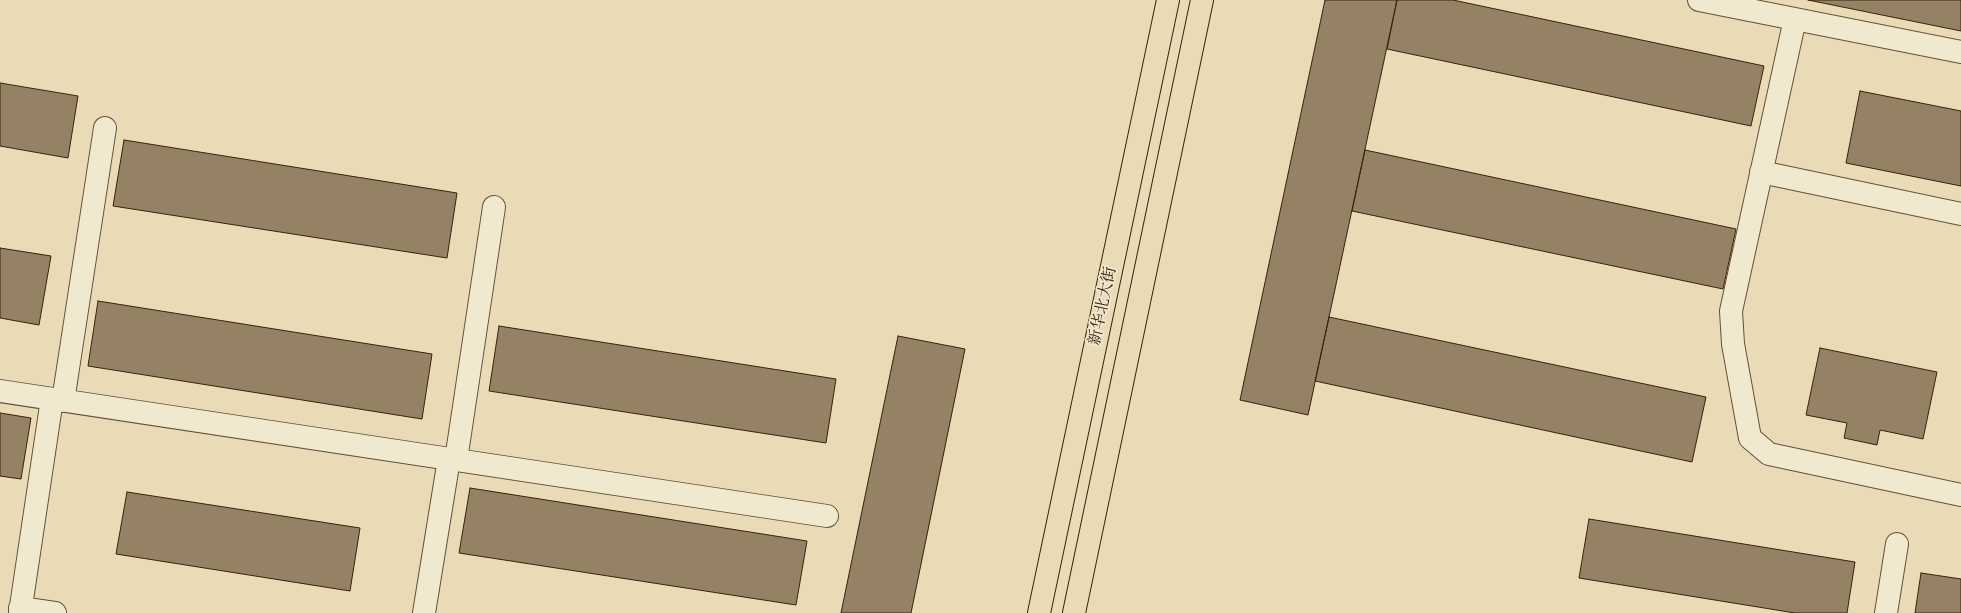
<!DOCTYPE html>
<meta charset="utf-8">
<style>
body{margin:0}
canvas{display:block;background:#eadbb7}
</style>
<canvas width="1961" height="613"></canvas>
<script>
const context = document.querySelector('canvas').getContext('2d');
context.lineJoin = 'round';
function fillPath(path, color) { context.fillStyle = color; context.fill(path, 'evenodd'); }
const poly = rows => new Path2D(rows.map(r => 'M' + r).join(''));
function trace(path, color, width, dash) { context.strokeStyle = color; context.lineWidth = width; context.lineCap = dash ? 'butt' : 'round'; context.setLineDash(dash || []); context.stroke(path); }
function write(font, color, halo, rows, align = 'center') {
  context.font = font + ' "Old Standard TT","Noto Serif SC",serif'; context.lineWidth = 3.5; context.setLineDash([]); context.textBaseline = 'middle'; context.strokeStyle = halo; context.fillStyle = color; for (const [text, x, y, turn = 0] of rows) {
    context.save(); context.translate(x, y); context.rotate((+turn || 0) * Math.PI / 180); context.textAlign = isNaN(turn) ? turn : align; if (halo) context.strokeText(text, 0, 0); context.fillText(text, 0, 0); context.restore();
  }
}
const building = poly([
 [1325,0,1397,0,1308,415,1240,400,1325,0],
 [1397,0,1453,0,1764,66,1751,126,1387,49,1397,0],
 [1808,0,1961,0,1961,31,1808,0],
 [0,83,78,96,68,158,0,146,0,83],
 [1860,91,1961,111,1961,186,1846,163,1860,91],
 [124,140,457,193,447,258,113,206,124,140],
 [1365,150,1736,229,1723,289,1352,211,1365,150],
 [0,248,51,256,39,325,0,318,0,248],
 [98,301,432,354,422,419,88,366,98,301],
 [1329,317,1706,397,1692,462,1315,381,1329,317],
 [499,326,836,379,826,443,489,391,499,326],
 [898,336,965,349,911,613,841,613,898,336],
 [1820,348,1937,372,1923,439,1880,430,1877,445,1844,438,1847,423,1806,415,1820,348],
 [0,413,31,418,21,479,0,476,0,413],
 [470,488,807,541,796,605,459,553,470,488],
 [127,492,360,528,350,591,116,554,127,492],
 [1589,519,1855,562,1847,613,1795,613,1579,578,1589,519],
 [1921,573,1961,579,1961,613,1915,613,1921,573]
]);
const minor = poly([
 [1699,0,1961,52],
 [1795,19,1731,311,1733,344,1750,438,1769,454,1961,495],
 [1761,172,1961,214],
 [0,391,827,516],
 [63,401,105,128],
 [456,460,494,207],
 [20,608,55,613],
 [20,613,52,399],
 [424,613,449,459],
 [1886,613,1897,544]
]);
const major = poly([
 [1039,613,1168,0],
 [1074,613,1202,0]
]);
const streetNames = [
 ["新华北大街",1103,306,-78]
];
fillPath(building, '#958265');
trace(building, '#38220c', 1);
trace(minor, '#645037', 24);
trace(major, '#38220c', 24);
trace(minor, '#f1e8d0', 22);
trace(major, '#eadbb7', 22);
write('16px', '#38220c', '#f1e8d0', streetNames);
</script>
